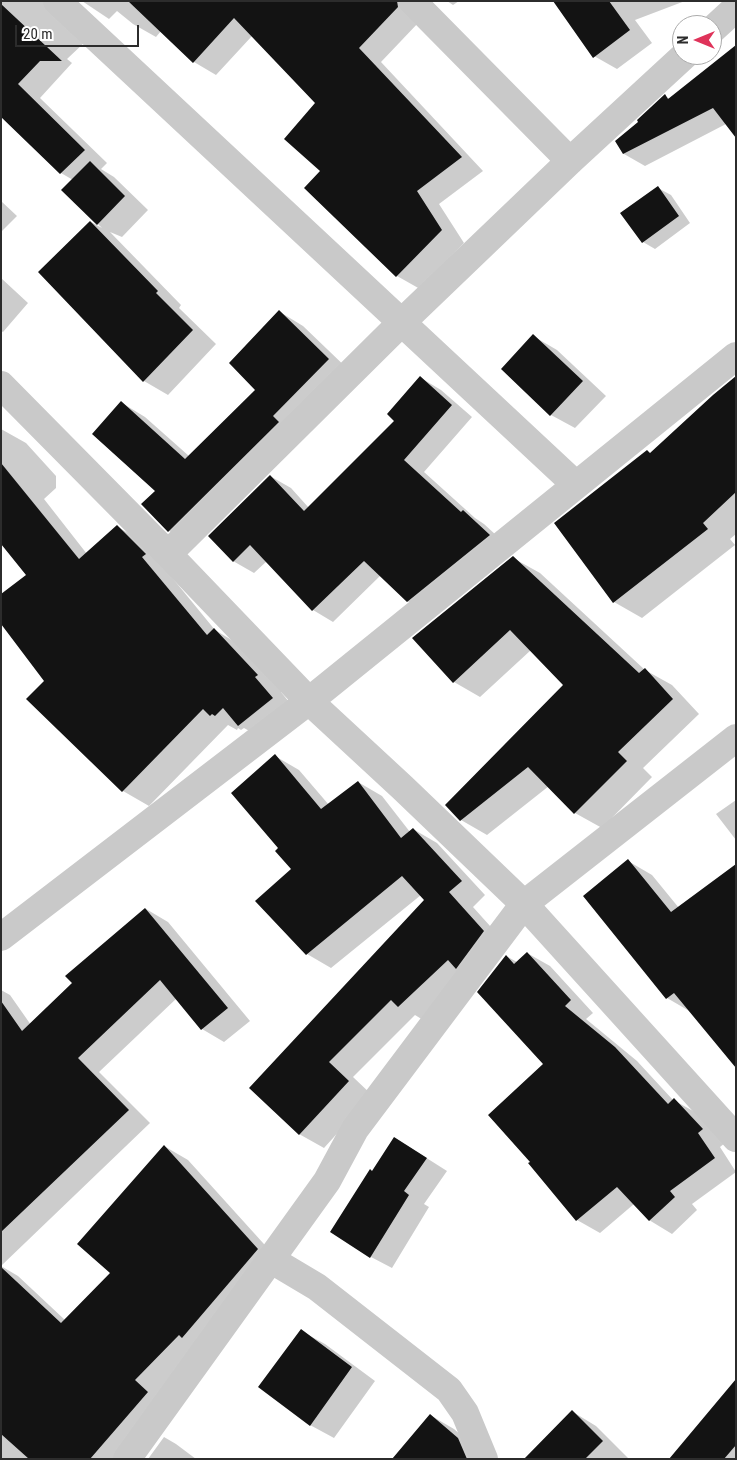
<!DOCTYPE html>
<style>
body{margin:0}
#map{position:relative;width:737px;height:1460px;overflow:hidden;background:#fff;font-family:"Roboto Condensed",sans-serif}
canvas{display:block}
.frame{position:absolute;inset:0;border:2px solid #2c2c2c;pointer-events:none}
.north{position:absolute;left:672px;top:15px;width:50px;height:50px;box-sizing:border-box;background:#fff;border:1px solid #ababab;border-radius:50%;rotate:270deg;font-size:14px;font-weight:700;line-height:20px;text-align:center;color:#2c2c2c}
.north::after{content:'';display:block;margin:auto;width:18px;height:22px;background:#df335a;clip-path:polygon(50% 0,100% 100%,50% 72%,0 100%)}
.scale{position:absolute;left:15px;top:25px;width:124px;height:22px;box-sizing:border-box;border:2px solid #2c2c2c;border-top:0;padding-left:6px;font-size:15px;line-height:18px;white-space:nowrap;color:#2c2c2c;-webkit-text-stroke:4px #fff;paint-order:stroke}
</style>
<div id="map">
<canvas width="737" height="1460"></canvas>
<div class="frame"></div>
<div class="north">N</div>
<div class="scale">20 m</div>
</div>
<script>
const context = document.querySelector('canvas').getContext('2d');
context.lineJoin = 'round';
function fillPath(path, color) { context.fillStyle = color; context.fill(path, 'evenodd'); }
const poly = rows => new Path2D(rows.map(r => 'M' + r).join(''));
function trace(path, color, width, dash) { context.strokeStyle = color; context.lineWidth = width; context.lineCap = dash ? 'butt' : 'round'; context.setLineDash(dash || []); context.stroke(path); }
const shadow = poly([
 [1,1,71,1,85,42,67,59,72,63,40,98,107,163,101,169,114,177,148,210,122,237,110,232,181,305,179,308,216,344,168,395,144,381,40,272,91,222,102,228,63,190,73,180,61,173,1,116],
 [82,1,426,1,420,21,381,62,483,171,439,204,464,243,420,289,397,276,306,187,322,171,317,103,252,36,216,75,194,62,161,31,156,37,133,24,117,11,109,19],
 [447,1,459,1,453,5],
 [554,1,685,1,635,20,652,43,617,69,594,56],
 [736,46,726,124,645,166,624,154,616,141,640,123,665,96,670,99],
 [658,188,671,195,690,223,655,249,643,242],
 [1,201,17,216,1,232],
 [1,278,28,303,3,332,1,331],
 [280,312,303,326,352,373,192,544,169,531,157,491,122,403,145,417,189,456,256,390],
 [533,336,557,350,606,396,575,428,551,415],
 [421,378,441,390,472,417,424,472,475,518,484,524,509,547,428,613,407,601,381,575,333,622,313,610,267,561,254,573,233,561,270,476,291,488,309,508,396,421],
 [736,396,736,534,730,539,735,545,642,618,614,602,651,454],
 [1,429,26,443,56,476,56,488,44,499,87,554,118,527,143,542,215,630,240,645,283,690,281,692,298,713,265,740,244,728,241,730,238,728,237,730,228,725,149,806,123,791,28,699,45,681,28,575,1,542],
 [513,558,540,573,645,670,672,685,699,714,643,768,652,777,602,828,575,813,549,786,487,835,461,820,565,685,531,650,480,697,454,682],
 [275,756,299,770,329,805,358,782,382,796,410,832,413,829,437,843,485,895,473,907,508,946,423,1020,415,1015,353,1077,372,1095,324,1148,299,1134,251,1088,426,900,421,895,331,968,307,954,293,869,279,848],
 [736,800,736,840,716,814],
 [628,861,652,875,679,908,691,1012,667,998],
 [146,909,168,922,250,1021,224,1042,202,1029,177,998,99,1072,150,1123,1,1266,18,1276,65,1320,112,1273,164,1146,188,1160,282,1264,126,1459,1,1459,1,990,10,995,31,1025],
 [527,953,550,966,593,1013,586,1019,637,1061,673,1100,697,1113,725,1143,720,1147,736,1172,692,1204,697,1210,672,1234,649,1220,634,1204,600,1233,577,1220,544,1064,506,956,517,962],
 [395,1138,447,1171,424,1204,429,1207,392,1268,371,1257,373,1172],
 [301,1331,325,1344,375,1381,334,1438,310,1425],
 [736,1403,736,1459,670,1459],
 [573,1412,596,1426,629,1459,551,1459],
 [430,1415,454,1429,482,1453,484,1459,394,1459],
 [164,1437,176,1444,196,1459,148,1459]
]);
const building = poly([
 [128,1,397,1,398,7,359,48,462,157,417,191,442,230,396,277,304,188,320,171,284,139,315,103,234,18,193,63],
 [553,1,609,1,630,30,593,58],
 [1,4,62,61,40,61,18,84,85,150,60,174,1,117],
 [736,45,736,138,713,108,623,154,615,141,638,122,637,120,665,94,668,99],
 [90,161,125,196,97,225,61,190],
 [658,186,679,216,642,243,620,213],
 [90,221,158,291,156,293,193,330,143,382,38,272],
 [279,310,329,359,273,416,279,422,168,532,141,504,155,491,92,434,121,401,185,459,255,390,229,363],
 [533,334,583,381,550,416,501,369],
 [420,376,452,405,404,460,461,512,463,510,490,535,407,602,364,561,312,611,250,545,233,562,208,536,270,475,304,511,394,421,387,414],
 [736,376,736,492,703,523,708,529,613,603,554,523,647,450,650,453,713,395],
 [1,463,79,559,117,525,146,554,142,557,207,635,214,628,258,675,255,677,273,698,238,726,223,708,215,716,212,714,210,716,203,709,122,792,26,699,44,681,1,624,1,594,26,575,1,544],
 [513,556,639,673,645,668,673,699,618,752,627,761,574,814,528,767,460,821,445,805,563,685,510,630,453,683,412,638],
 [275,754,321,809,358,781,401,838,413,828,462,881,449,892,484,931,456,969,448,960,398,1007,391,1000,329,1062,349,1081,299,1135,249,1088,424,900,402,876,306,955,255,901,291,869,275,851,278,848,231,793],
 [628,859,671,912,736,864,736,1068,674,993,666,999,583,896],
 [145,908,228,1008,201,1030,160,980,78,1058,129,1110,1,1232,1,1001,22,1031,72,983,65,976],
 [527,952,571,1000,565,1006,615,1047,668,1104,674,1098,703,1129,698,1133,715,1158,670,1191,675,1197,649,1221,617,1187,576,1221,528,1163,530,1162,488,1115,543,1064,477,992,506,955,514,964],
 [394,1137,427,1158,404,1191,409,1195,370,1258,330,1232,370,1169,372,1171],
 [164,1145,258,1249,182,1338,179,1335,135,1380,148,1392,90,1459,29,1459,1,1434,1,1267,61,1323,110,1273,77,1244],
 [301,1329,352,1367,310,1426,258,1387],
 [736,1379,736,1445,724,1459,669,1459],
 [572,1410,603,1441,585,1459,524,1459],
 [430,1414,458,1438,467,1459,392,1459]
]);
const street = poly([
 [57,1,576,485],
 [412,1,570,161],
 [712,30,736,8],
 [1,385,168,554,309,701,403,788,524,904,736,1138],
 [168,554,401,323,570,161,685,55],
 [1,937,309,701,736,356],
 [270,1259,317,1287,449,1390,465,1413,484,1459],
 [127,1459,327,1181,355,1129,524,904,736,738]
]);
fillPath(shadow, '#0003');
fillPath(building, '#131313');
trace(street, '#c9c9c9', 28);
</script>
